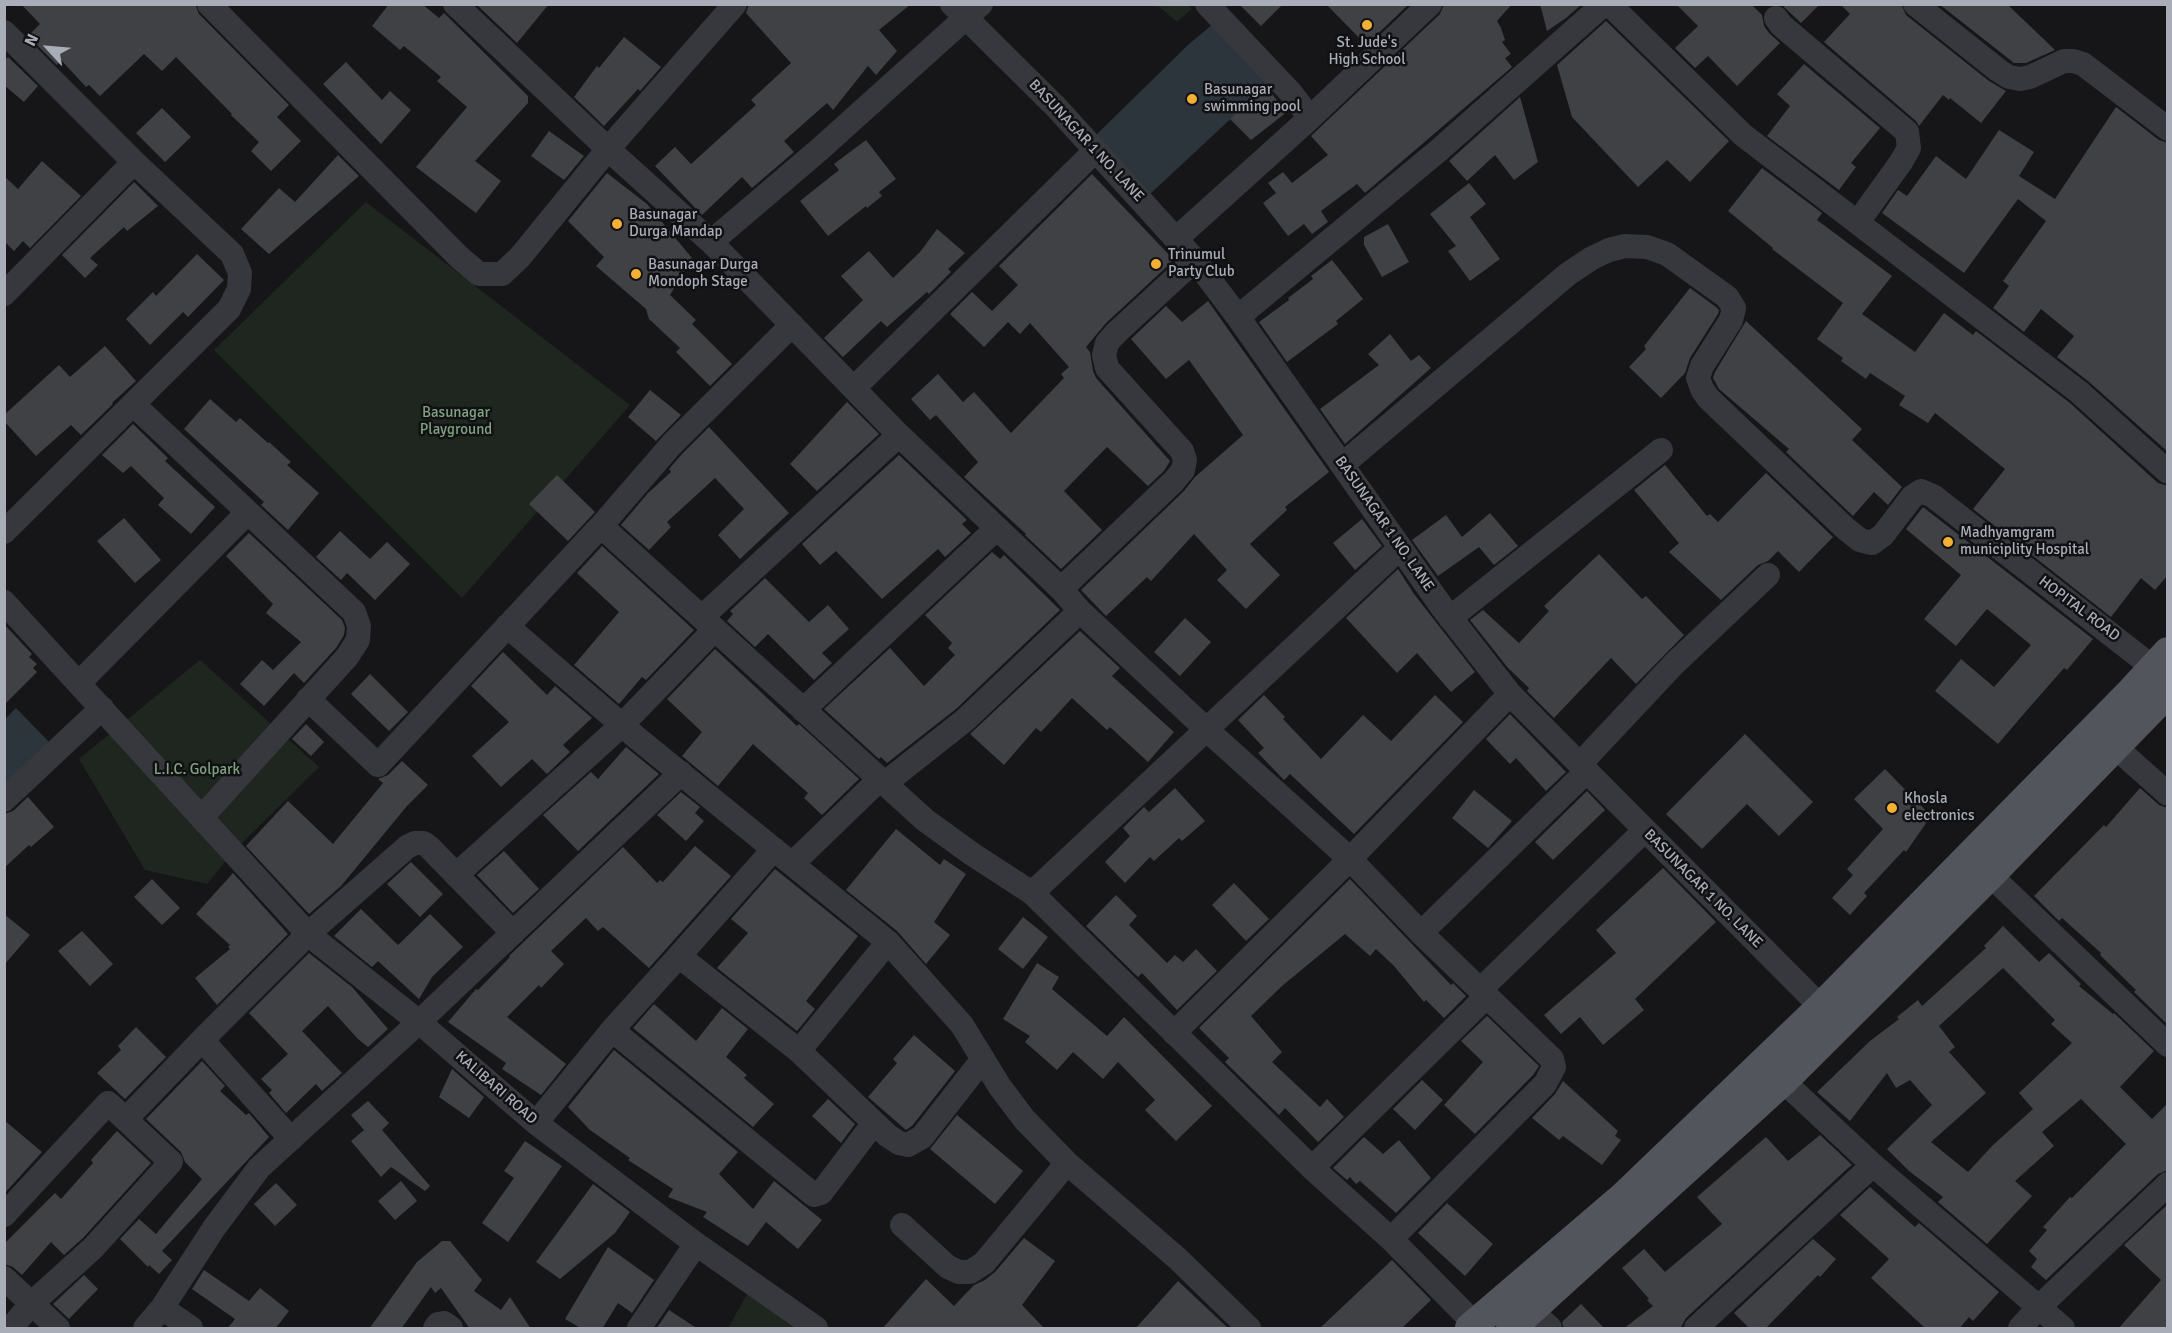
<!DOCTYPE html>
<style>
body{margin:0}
#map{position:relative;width:2172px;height:1333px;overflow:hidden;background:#161618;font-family:Signika,sans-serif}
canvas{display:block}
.frame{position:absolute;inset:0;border:6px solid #a8adb8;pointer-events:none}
.north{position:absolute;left:18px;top:18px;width:60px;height:60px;-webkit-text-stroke:4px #111113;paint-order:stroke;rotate:296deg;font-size:16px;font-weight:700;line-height:24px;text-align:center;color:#a8adb8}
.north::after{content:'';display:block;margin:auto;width:21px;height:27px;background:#a8adb8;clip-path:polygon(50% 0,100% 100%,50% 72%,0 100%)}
</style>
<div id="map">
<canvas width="2172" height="1333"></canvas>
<div class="frame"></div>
<div class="north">N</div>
</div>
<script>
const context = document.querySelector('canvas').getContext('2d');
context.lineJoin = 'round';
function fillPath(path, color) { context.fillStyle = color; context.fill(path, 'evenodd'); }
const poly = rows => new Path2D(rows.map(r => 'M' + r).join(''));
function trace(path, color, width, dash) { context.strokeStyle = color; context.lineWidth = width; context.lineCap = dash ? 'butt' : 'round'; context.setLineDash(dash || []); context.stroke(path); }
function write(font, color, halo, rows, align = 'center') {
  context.font = font + ' Signika,sans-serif'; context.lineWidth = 5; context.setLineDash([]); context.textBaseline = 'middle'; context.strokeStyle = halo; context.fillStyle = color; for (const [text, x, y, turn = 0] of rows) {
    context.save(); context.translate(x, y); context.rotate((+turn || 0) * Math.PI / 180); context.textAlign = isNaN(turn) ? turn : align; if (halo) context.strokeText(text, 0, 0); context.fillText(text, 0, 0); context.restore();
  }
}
const green = poly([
 [1157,5,1188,5,1192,9,1177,22],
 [366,202,630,405,462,598,214,350],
 [200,660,319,767,232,853,207,884,145,870,79,759],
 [754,1282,823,1328,728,1328]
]);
const water = poly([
 [1213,24,1268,84,1149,195,1094,137,1189,44],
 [16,708,54,747,5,793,5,719]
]);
const building = poly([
 [21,4,195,4,199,14,289,105,277,117,301,141,271,171,251,151,259,142,231,115,232,114,176,57,162,71,144,54,100,96,89,85,86,87,61,60,57,65,28,36,40,24],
 [389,4,422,4,439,18,444,13,528,96,528,103,475,161,501,181,476,213,416,167,467,107,437,81,441,77,404,46,400,50,372,26],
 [476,4,549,4,517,43],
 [749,4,911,4,879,30,897,51,876,75,868,66,833,110,827,103,784,141,794,152,752,188,742,177,702,215,655,166,675,147,691,164,756,105,751,100,791,63,746,13],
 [1239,4,1283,4,1261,26],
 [1326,4,1409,4,1366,45],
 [1444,4,1512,4,1497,21,1501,28,1505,40,1502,42,1511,54,1505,58,1512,67,1365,193,1357,184,1321,211,1328,222,1312,234,1304,224,1288,236,1263,203,1276,193,1268,183,1283,172,1292,183,1328,155,1311,136,1440,14],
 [1540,4,1582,4,1566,18,1547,31],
 [1676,4,1751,4,1762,15,1764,26,1769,33,1780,43,1737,86,1708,56,1695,68,1675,48,1698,26],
 [1786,4,1820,4,1801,23,1784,7],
 [1840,4,1901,4,1906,15,1989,81,2006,91,1981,123,1950,98,1949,100,1943,95,1919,126,1916,121,1824,42,1850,14],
 [1939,4,2007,4,2055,50,2026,63,2014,63],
 [1606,21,1729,141,1690,182,1667,160,1638,187,1572,117,1557,65],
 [624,37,661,67,640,91,638,89,604,126,574,97,597,66,599,68],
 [8,57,38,86,24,102,4,85,4,61],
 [346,62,382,100,390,91,411,110,381,144,323,84],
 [1804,64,1880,128,1851,163,1856,167,1839,190,1767,136,1790,106,1777,94],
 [1265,86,1287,112,1251,140,1230,119],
 [1520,97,1538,162,1514,180,1495,155,1467,181,1449,161],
 [2116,107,2159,140,2168,143,2168,452,2088,381,2057,357,2074,336,2041,309,2024,332,1993,308,2009,286,2003,281,2046,221,2018,199,1964,273,1882,213,1898,190,1907,196,1936,156,1966,179,1999,130,2034,152,2019,176,2055,199],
 [162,108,191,137,165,162,136,133],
 [549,131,584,156,564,180,531,156],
 [866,140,896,179,879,192,882,196,867,208,866,206,828,236,800,201,839,170,834,164],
 [338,155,359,176,269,254,241,229,279,188,295,202],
 [42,161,81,196,30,248,23,241,14,251,4,241,4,176,18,189],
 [1762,168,1822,213,1817,220,1892,276,1862,314,1915,352,1944,313,1973,335,1976,331,2070,403,2158,483,2168,486,2168,575,2155,590,2141,578,2111,617,1973,509,2005,469,1935,413,1928,423,1899,405,1905,396,1870,373,1866,379,1841,361,1843,358,1817,339,1843,303,1772,249,1773,248,1728,211],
 [607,173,647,204,692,258,670,295,696,320,692,324,732,364,710,386,676,352,680,348,649,319,646,309,596,266,604,257,568,221],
 [1092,174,1174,260,1106,323,1086,347,1090,352,1093,371,1096,378,1170,461,1164,471,1148,486,1107,447,1064,491,1102,530,1061,569,1025,535,1026,534,964,477,978,462,936,415,930,420,911,399,938,374,963,402,974,392,1011,433,1064,378,1061,374,1069,367,1030,323,1020,334,1008,322,984,347,950,314,972,292,992,311,1018,285,999,266],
 [134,182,158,206,127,231,124,227,90,258,98,265,85,278,62,255],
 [1469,183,1486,204,1470,217,1500,259,1470,281,1448,251,1456,246,1430,214],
 [1388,224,1409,262,1382,277,1364,245,1364,237],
 [937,229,965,253,948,269,951,272,929,294,927,292,887,327,881,321,843,357,824,338,863,300,841,276,869,251,893,278,920,252],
 [197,254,224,280,188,317,183,312,150,345,126,319,153,292,156,296],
 [1332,260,1363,299,1336,321,1338,324,1287,362,1259,322,1289,300,1288,298,1313,279,1311,276],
 [1690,288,1716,307,1719,310,1718,314,1690,358,1685,373,1661,398,1629,367,1646,349,1644,346],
 [1208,301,1329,472,1285,507,1287,510,1250,544,1280,575,1246,609,1217,580,1227,570,1194,534,1151,581,1147,577,1106,616,1081,590,1184,491,1195,477,1243,435,1189,360,1166,379,1131,339,1166,306,1182,322],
 [1746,321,1862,429,1852,440,1902,487,1888,505,1874,492,1853,516,1786,452,1789,449,1719,389,1713,378,1715,372],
 [1390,334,1411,361,1419,355,1431,368,1345,444,1320,409,1379,365,1368,354],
 [105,346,136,381,112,403,113,404,81,435,71,425,36,456,4,421,4,415,59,365,70,377],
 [650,390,681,415,656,441,628,417],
 [210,399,236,422,240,418,268,443,269,442,291,462,287,465,319,493,288,530,261,505,264,502,184,429],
 [847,402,879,434,817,491,790,464],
 [133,424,168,458,165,461,215,507,191,534,158,505,164,498,131,466,123,473,102,455],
 [709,427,789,513,740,559,718,535,744,509,715,478,667,522,671,527,649,550,621,525,648,493,671,472,669,469,682,454],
 [899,455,967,520,962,524,971,533,945,557,938,549,882,599,836,551,820,565,802,544],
 [1665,465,1707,516,1710,514,1718,522,1766,473,1833,537,1799,572,1778,551,1768,561,1758,565,1721,600,1669,552,1679,543,1634,490],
 [557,475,595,512,568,541,529,504],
 [1923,507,2093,639,2067,670,2064,668,2028,709,1998,744,1935,691,1961,659,1994,687,2031,645,1987,609,1956,646,1924,619,1961,575,1906,529],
 [1490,513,1518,546,1494,565,1479,547,1438,576,1412,540,1446,515,1462,537],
 [124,518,161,560,135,583,97,541],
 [1362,519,1382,546,1355,570,1333,543],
 [340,531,370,559,387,542,410,564,375,600,347,573,341,580,316,557],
 [249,533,342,620,345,628,344,635,336,648,304,683,294,673,264,706,240,684,262,660,273,670,301,642,266,613,273,604,226,556],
 [602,546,694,630,646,680,642,677,619,704,574,665,619,612,577,573],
 [992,552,1000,559,1004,555,1060,610,956,709,887,763,881,757,879,759,824,709,890,648,924,686,955,655,948,648,952,643,925,615],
 [1599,554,1642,599,1646,596,1684,635,1636,684,1611,658,1554,718,1527,691,1529,688,1508,668,1470,620,1483,610,1519,643,1549,611,1544,606],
 [1398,569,1414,594,1475,672,1451,692,1417,653,1397,673,1346,618],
 [765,578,809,622,828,605,849,629,822,653,832,663,814,680,768,634,755,647,727,621,733,614,730,611],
 [1185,618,1211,642,1180,676,1154,652],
 [4,624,32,654,29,657,37,664,33,668,37,672,4,705],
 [1080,631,1120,668,1112,676,1174,732,1148,762,1110,727,1107,730,1072,698,1041,732,1036,728,1004,765,970,734],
 [715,649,797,726,799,724,859,779,822,815,804,798,808,793,753,744,718,786,682,756,702,732,667,699],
 [503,652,547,695,555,686,592,718,563,745,570,752,547,774,532,759,501,787,472,756,509,722,471,686],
 [370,674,408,712,389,731,351,694],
 [1264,695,1285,717,1283,719,1321,759,1363,715,1391,741,1435,695,1463,722,1354,834,1290,774,1284,780,1258,753,1264,748,1238,720],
 [1510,714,1566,772,1546,791,1516,758,1510,764,1486,739],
 [306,724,324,742,311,756,292,739],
 [1745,734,1813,802,1779,836,1747,804,1702,849,1666,814],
 [626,747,659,774,578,851,543,815,591,772,598,779],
 [402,761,428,785,407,806,341,886,309,914,246,846,288,801,333,844,383,783,378,779,388,775],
 [1885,769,1931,816,1906,852,1904,850,1864,893,1867,896,1850,915,1832,898,1853,875,1847,869,1883,829,1854,799],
 [1175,788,1205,821,1182,841,1179,838,1154,861,1150,857,1125,883,1105,862,1130,836,1123,828,1144,807,1149,812],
 [2140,788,2159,805,2168,808,2168,1025,2134,992,2136,990,2100,955,2101,953,2062,918,2059,921,2034,896,2104,825,2106,827],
 [1474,790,1512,821,1488,848,1452,818],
 [1587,791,1605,810,1553,860,1535,842],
 [681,792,700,807,695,813,704,821,686,841,657,815],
 [28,797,54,827,31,847,29,845,4,868,4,814,13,811],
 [896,829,940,865,944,859,966,874,934,922,950,935,926,964,897,931,846,890],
 [695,846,731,876,649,968,603,927,598,931,586,918,551,951,564,964,541,988,539,985,507,1017,566,1064,541,1095,502,1069,506,1063,448,1022,476,989,478,990,510,957,509,956,623,847,657,883,660,880,663,882],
 [504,851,539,889,513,913,477,875],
 [411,862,443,894,420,917,387,884],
 [1663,868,1716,922,1635,999,1644,1010,1603,1045,1580,1017,1561,1034,1544,1015,1616,953,1596,930],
 [775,869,858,936,806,1001,815,1009,797,1031,717,968,748,933,731,919],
 [233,873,288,934,217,1005,195,978,230,949,228,947,230,945,196,914],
 [152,879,180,908,162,925,134,897],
 [1350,879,1451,985,1453,983,1466,996,1444,1018,1426,1000,1424,1002,1394,966,1376,949,1370,956,1345,934,1282,986,1251,1016,1282,1052,1272,1062,1320,1107,1327,1099,1344,1117,1318,1142,1285,1108,1279,1115,1225,1062,1229,1058,1199,1028],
 [1234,883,1269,919,1246,941,1212,905],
 [1116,895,1137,916,1129,925,1167,963,1175,955,1183,962,1196,949,1217,971,1177,1010,1142,973,1138,977,1086,926],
 [361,909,398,945,430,914,463,947,432,977,419,999,378,961,372,967,334,936],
 [4,914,30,935,4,965],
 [1023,917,1048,937,1023,969,998,949],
 [2003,926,2039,962,2049,953,2081,984,2079,986,2113,1014,2114,1013,2154,1051,2120,1087,2152,1119,2168,1103,2168,1170,2158,1174,2046,1280,2031,1267,2037,1259,2029,1251,2047,1230,2043,1227,2070,1197,2072,1198,2126,1144,2081,1099,2042,1132,2054,1146,2015,1181,2032,1196,1987,1244,1938,1202,1943,1197,1909,1171,1887,1149,1932,1105,1910,1080,1896,1088,1887,1073,1850,1121,1817,1092,1870,1041,1899,1019,1897,1017,1918,1000,1922,1006,1986,948,1984,946],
 [2003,968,2055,1020,2051,1024,2072,1043,2019,1093,2033,1109,1993,1145,1968,1172,1931,1142,1986,1093,1949,1052,1955,1047,1939,1026],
 [82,931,113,964,90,986,58,951],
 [309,953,352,987,388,1029,368,1047,358,1039,328,1006,302,1031,342,1073,322,1091,316,1084,286,1113,269,1093,272,1090,261,1079,288,1054,249,1013],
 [1037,963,1059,977,1052,989,1107,1036,1124,1017,1212,1106,1176,1141,1145,1110,1155,1100,1118,1062,1103,1079,1073,1052,1057,1070,1025,1042,1030,1036,1003,1019],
 [654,1004,696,1041,722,1008,748,1029,726,1057,747,1075,744,1078,774,1104,753,1127,633,1028],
 [1487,1016,1539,1066,1533,1075,1475,1134,1444,1105,1483,1062,1461,1041],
 [136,1027,166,1057,125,1099,97,1073,121,1050,118,1046],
 [914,1035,955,1071,912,1126,906,1130,868,1097,897,1063,893,1059],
 [614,1050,738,1152,719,1174,753,1209,774,1181,822,1220,798,1249,766,1222,748,1246,703,1217,707,1212,668,1197,673,1189,628,1160,630,1158,590,1130,568,1107],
 [202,1061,225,1086,220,1091,246,1115,249,1113,269,1137,162,1251,172,1260,159,1274,149,1265,148,1267,120,1239,139,1219,156,1234,202,1179,185,1162,181,1152,146,1119],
 [452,1069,484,1097,469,1118,439,1097],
 [1422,1080,1443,1100,1415,1130,1393,1109],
 [1563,1081,1618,1131,1615,1136,1621,1140,1602,1165,1563,1136,1559,1140,1532,1118,1555,1094],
 [828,1099,855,1124,841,1143,812,1116],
 [368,1101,389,1123,382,1130,430,1186,425,1191,391,1167,381,1177,351,1141,364,1130,351,1115],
 [957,1115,1023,1171,995,1204,930,1149],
 [4,1120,42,1152,4,1194],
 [117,1131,151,1163,83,1238,64,1255,51,1242,22,1275,13,1267,4,1264,4,1244,55,1193,61,1199,93,1163,91,1160],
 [1820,1135,1852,1165,1848,1168,1686,1318,1680,1329,1623,1329,1653,1306,1647,1300,1649,1299,1622,1268,1644,1249,1665,1272,1722,1224,1697,1197,1766,1137,1788,1161],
 [1364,1137,1383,1154,1399,1140,1431,1178,1396,1213,1360,1181,1356,1184,1350,1177,1347,1180,1333,1168],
 [525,1141,562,1166,508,1242,482,1223,514,1178,504,1171],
 [401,1181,417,1201,395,1220,378,1201],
 [276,1183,297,1205,275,1226,254,1204],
 [593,1184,630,1212,615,1233,560,1279,536,1262],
 [1870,1187,1915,1227,1919,1223,1999,1292,1973,1321,1969,1317,1959,1329,1926,1329,1871,1278,1889,1259,1840,1215],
 [1447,1203,1493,1244,1465,1276,1418,1233],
 [2168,1204,2168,1329,2118,1329,2161,1280,2124,1245],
 [1024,1238,1055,1261,1022,1305,1045,1329,882,1329,926,1279,954,1306,974,1285,985,1280,995,1272],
 [1813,1239,1836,1259,1820,1277,1818,1275,1765,1329,1750,1329,1734,1313],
 [442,1241,450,1241,482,1280,474,1291,501,1310,510,1297,531,1329,470,1329,441,1288,435,1293,431,1287,401,1329,369,1329,417,1262],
 [608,1247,654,1280,632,1313,618,1303,602,1329,582,1329,565,1319],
 [1392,1260,1431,1300,1401,1329,1319,1329],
 [204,1270,249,1301,260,1288,289,1311,275,1329,227,1329,235,1319,192,1289],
 [84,1275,98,1289,69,1319,53,1304],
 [1178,1281,1229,1329,1135,1329],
 [1581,1304,1605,1329,1564,1329,1562,1322],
 [669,1310,698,1329,656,1329]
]);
const minor = poly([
 [209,4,459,257,479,274,502,274,520,257,608,149,735,4],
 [455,4,608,149,711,242,899,435,1061,589,1080,611,1207,730,1350,859,1421,933,1552,1059,1554,1067,1545,1084,1391,1239],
 [952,4,1056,107,1195,260,1238,317,1442,607,1510,694,1833,1019],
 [1207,4,1291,93,1310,118],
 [1609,4,1743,135,2079,392,2168,472],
 [1915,4,1998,70,2009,77,2020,79,2030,77,2064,61,2073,61,2083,64,2168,129],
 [1776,18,1781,25,1907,132,1909,148,1901,162,1858,222],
 [4,32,134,162,232,254,240,273,239,289,229,309,4,532],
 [1177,238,1310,118,1430,4],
 [711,242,820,149,981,4],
 [4,294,134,162],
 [1238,317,1438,151,1604,4],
 [854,388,1095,151],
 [134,405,354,612,359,626,358,640,347,657,202,817],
 [1342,465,1568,274,1592,258,1609,250,1625,246,1647,247,1667,254,1727,297,1734,308,1731,320,1702,366,1698,378,1702,389,1708,398,1846,529,1860,540,1872,543,1883,535,1912,497,1921,491,1933,496,2168,679],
 [601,526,925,820,972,854,1032,893,1312,1168,1391,1239,1475,1324],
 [1061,589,1174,481,1183,470,1185,460,1182,451,1107,368,1104,355,1107,343,1116,333,1195,260],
 [4,602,308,934,419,1022,536,1123,696,1244,816,1328],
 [702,617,899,435],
 [1450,618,1661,450],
 [507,626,637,738,888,942,962,1025,1000,1087,1025,1120,1067,1163,1178,1259,1249,1328],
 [79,683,247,513],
 [308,699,378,765,601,526,672,444,792,325],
 [803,710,997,528],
 [2114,746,2168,794],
 [1580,764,1674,664,1768,575],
 [884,784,965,720,1080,611],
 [4,800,102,708],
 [792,864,879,780],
 [456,875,622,725,715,629],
 [1990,875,2168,1045],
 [1032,893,1400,548],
 [1421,933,1587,771],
 [679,956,774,849],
 [1480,990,1645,830],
 [612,1030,814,1195,821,1193,874,1123],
 [1174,1033,1350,859,1510,694],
 [799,1051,887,1135,899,1143,908,1145,922,1137,983,1059],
 [1783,1081,1873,1165,2063,1328],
 [126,1119,202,1040],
 [536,1123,612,1030,679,956,799,1051,888,942],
 [291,1139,202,1040,308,934,407,847,415,843,424,843,429,847,513,933],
 [1312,1168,1487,996],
 [4,1215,108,1103,171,1162,93,1248,31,1304,11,1328],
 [902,1225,948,1267,959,1272,970,1272,984,1263,1067,1163],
 [4,1278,58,1328],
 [162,1308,191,1328],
 [1532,1311,1550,1328],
 [145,1328,162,1308,214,1228,259,1168,419,1022,681,773],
 [435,1328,438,1324,444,1323,451,1328],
 [639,1328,696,1244],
 [1696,1328,1873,1165],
 [2020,1328,2038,1308,2168,1184]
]);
const major = poly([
 [1470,1328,1622,1198,1821,1007,2131,692,2168,652],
 [1511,1328,1783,1081,1990,875,2168,692]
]);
const markers = [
 [1367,25,6,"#f2b134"],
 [1192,99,6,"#f2b134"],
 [617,224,6,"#f2b134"],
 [1156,264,6,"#f2b134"],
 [636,274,6,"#f2b134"],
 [1948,542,6,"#f2b134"],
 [1892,808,6,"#f2b134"]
];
const poiNames = [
 ["St. Jude's",1367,43,"center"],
 ["High School",1367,60,"center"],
 ["Basunagar",1204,90],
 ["swimming pool",1204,107],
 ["Basunagar",629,215],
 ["Durga Mandap",629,232],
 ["Trinumul",1168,255],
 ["Party Club",1168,272],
 ["Basunagar Durga",648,265],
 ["Mondoph Stage",648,282],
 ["Madhyamgram",1960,533],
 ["municiplity Hospital",1960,550],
 ["Khosla",1904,799],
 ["electronics",1904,816]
];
const streetNames = [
 ["BASUNAGAR 1 NO. LANE",1086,141,47],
 ["BASUNAGAR 1 NO. LANE",1384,524,55],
 ["HOPITAL ROAD",2079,609,37],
 ["BASUNAGAR 1 NO. LANE",1703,889,45],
 ["KALIBARI ROAD",496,1088,41]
];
const parkNames = [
 ["Basunagar",456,413],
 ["Playground",456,430],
 ["L.I.C. Golpark",197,770]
];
fillPath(green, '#1e261f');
fillPath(water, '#2c353c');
fillPath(building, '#404145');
trace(minor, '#37383d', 24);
trace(major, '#53555c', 30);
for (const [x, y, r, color] of markers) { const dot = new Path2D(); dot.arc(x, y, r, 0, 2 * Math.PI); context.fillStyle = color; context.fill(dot); trace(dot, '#111113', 2); }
write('15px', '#a8adb8', '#111113', poiNames, 'left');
write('15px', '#a8adb8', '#111113', streetNames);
write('15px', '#7fa381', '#111113', parkNames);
</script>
